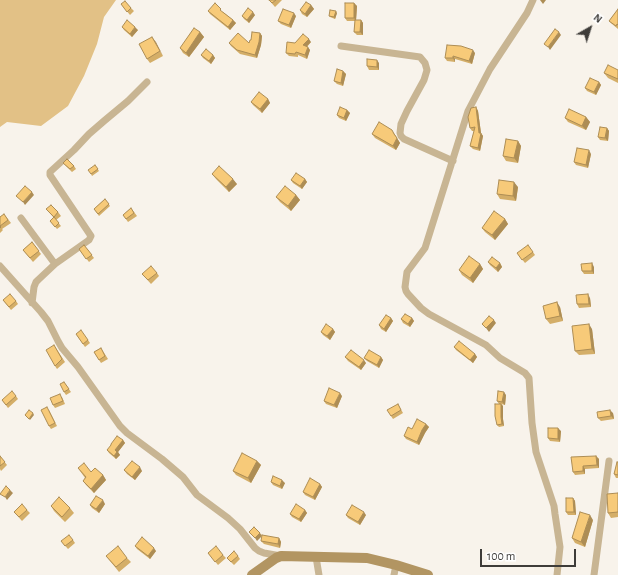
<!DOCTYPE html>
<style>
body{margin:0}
#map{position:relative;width:618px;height:575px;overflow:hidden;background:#f8f3eb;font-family:"Alegreya Sans",sans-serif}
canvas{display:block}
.north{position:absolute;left:570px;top:8px;width:40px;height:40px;-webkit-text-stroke:3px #fff;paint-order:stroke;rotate:39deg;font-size:11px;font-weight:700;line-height:16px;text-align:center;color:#3e3c39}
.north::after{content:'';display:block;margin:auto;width:14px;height:18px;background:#3e3c39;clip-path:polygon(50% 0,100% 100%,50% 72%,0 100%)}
.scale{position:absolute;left:480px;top:549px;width:96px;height:18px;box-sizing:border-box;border:2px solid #3e3c39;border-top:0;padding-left:5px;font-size:12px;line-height:14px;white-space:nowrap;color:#3e3c39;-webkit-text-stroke:3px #fff;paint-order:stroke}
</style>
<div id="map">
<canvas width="618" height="575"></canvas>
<div class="north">N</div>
<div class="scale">100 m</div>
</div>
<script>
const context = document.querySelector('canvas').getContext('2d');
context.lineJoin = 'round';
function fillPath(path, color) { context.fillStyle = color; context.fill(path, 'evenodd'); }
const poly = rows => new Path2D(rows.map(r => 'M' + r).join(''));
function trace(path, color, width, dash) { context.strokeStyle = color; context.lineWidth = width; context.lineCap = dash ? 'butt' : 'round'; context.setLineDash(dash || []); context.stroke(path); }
const green = poly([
 [0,0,116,0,104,17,97,44,84,76,68,106,41,126,7,122,0,127]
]);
const street = poly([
 [533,0,527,13,490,69,468,111,425,248,407,272,405,287,406,291,408,294,421,308,429,314,486,345,500,358,525,373,529,378,532,423,536,452,554,506,555,514,560,547,557,575],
 [341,46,420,57,425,63,427,70,424,80,407,111,401,124,400,133,401,136,404,139,453,161],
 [21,218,55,264],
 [0,266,41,312,48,321,58,341,62,348,78,367,120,426,127,433,162,459,183,477,197,495,228,518,240,529,255,548,259,551,264,553,281,556],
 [32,303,34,287,36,282,38,280,55,264,89,240,91,236,50,175,50,172,74,150,89,134,104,121,128,101,147,82],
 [316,557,319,575],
 [394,575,396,565],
 [594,575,609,461]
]);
const secondary = poly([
 [252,575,276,558,281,556,367,558,396,565,428,575]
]);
const wall = poly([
 [269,0,282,0,275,7],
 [354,3,357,6,356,20,361,20,363,23,363,35,357,35,354,32,355,21,347,21,345,18],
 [121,4,131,8,134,11,130,15],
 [311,5,314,9,307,17,302,14,300,10],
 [618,9,618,29,612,24,609,21],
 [208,11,223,12,233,20,236,23,230,30,210,14],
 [337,13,335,19,330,17,329,16],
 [255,15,249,23,244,19,242,16],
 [296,16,291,28,281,24,278,21],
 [122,27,138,30,132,37,124,30],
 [200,32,204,37,189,57,183,53,180,48],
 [260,33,262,36,261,45,257,58,240,54,231,46,229,43,249,43,251,40],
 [152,37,163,56,150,63,147,59],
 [311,42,307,47,310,50,307,59,298,55,298,57,289,56,286,53,295,43],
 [475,53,472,64,455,59,455,62,447,61,445,58],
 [201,55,213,55,215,58,211,64,203,58],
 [379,63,379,70,369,70,367,66],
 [618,70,618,83,608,78,604,73],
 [343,71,346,74,343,86,337,84,334,81],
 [599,82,601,85,596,95,587,91,585,88],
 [268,99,270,103,262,113,253,105,251,102],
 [476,107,478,111,481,133,483,136,480,151,473,149,470,146,474,131,472,131,470,128],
 [347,110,350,113,346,121,339,118,337,115],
 [586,117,590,122,586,130,568,122,565,118],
 [607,128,609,131,608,141,600,140,598,137],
 [372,134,395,135,400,143,396,150,375,138],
 [518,141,521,146,518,163,506,161,503,156],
 [591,154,588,168,576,165,574,162],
 [63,163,74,166,76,169,72,172],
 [95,165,99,171,92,176,91,174],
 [212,174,237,184,229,192,216,179],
 [305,179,307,182,302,189,293,183,291,180],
 [518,187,516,201,500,199,497,194],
 [296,195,300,200,291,211,280,202,276,197],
 [105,199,110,206,99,216,94,209],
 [131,208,137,216,128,222,123,215],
 [46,209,58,212,61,216,56,220,61,226,57,229,50,221,54,218],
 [4,214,11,223,2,229,3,230,0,233,0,217],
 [505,219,508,224,495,240,485,232,482,228],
 [32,242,41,254,33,262,23,250],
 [84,245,94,258,89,262,79,249],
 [533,252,535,255,525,263,517,253],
 [488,262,500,263,502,267,498,272,490,265],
 [480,264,483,269,473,283,462,275,459,270],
 [594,267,594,274,584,274,582,271],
 [157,273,159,276,151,284,142,274],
 [590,298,591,307,579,308,577,304],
 [3,300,16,301,18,304,11,310],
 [560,307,563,321,550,324,546,319],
 [391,318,393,321,386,332,381,329,379,325],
 [412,318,414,321,410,327,403,323,401,319],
 [333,329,335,332,330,340,323,335,321,332],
 [592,329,595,354,579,355,575,351],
 [76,334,88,340,90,343,85,347],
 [54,345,65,362,57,369,55,366],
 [454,347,475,354,477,357,473,363,456,350],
 [101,348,108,359,101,363,94,352],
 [345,357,366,363,361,370,348,361],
 [381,357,383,360,379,368,367,361,364,358],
 [64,382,71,392,66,395,64,392],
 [506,395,505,405,501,404,503,406,503,419,504,426,499,427,497,425,499,404,497,401],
 [16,396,18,399,8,408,2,400],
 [342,396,337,408,326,404,324,401],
 [62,397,65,404,55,408,53,405],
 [398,404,403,413,393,419,391,416],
 [49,410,57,426,51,429,49,426],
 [613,413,614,419,601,421,598,418],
 [426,424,429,427,425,433,419,445,406,439,404,436,412,429],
 [561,431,560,442,550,441,548,438],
 [123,440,125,443,118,452,120,455,116,459,109,453,107,450],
 [0,456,7,465,1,471,0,469],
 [596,456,599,459,599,468,585,469,585,474,575,475,573,472],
 [257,461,261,465,251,483,236,475,233,471],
 [618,462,618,478,616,478,614,474],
 [78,468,103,475,106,480,94,493,86,485,83,481,85,478],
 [124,470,142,471,135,480,127,474],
 [271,482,285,483,282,489,273,485],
 [320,484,322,487,315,500,305,495,303,492],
 [618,493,618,517,611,518,608,513],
 [573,498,575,501,576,515,568,515,566,512],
 [105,504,99,513,92,508,90,505],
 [51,506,70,508,74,513,65,522,54,511],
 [27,510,30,513,22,521,14,512],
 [305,510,307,513,301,522,292,517,290,514],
 [346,515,366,515,360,525,348,518],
 [593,520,585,547,575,543,572,538],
 [279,538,281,542,280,548,264,544,261,541],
 [73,540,75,543,68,549,61,541],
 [135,546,156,551,150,559,137,549],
 [208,553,223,555,226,558,218,565],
 [106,556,127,558,131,562,119,572],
 [238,556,240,559,234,565,227,558]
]);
const shadedWall = poly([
 [540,0,546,0,543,4],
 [354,3,357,6,356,21,354,18],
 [311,5,314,9,307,17,305,14],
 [336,11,337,13,335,19,334,17],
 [253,12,255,15,249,23,247,20],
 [294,13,296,16,291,28,289,25],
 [233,20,236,23,230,30,228,27],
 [361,20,363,23,363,35,360,32],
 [135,27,138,30,132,37,130,34],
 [200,32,204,37,189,57,186,53],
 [559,32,561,35,550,50,548,47],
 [260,33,262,36,261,45,257,58,255,55],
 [152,37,156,42,163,56,160,51],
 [309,39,311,42,305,48,303,45],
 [308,47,310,50,307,59,305,55],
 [473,50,475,53,472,64,469,61],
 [213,55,215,58,211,64,209,61],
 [453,56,455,59,455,62,453,58],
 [377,60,379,63,379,70,377,67],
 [343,71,346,74,343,86,341,83],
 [599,82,601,85,596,95,594,92],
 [268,99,270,103,262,113,260,109],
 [476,107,478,111,481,133,483,136,480,151,478,148,479,133],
 [347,110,350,113,346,121,344,118],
 [586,117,590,122,586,130,582,126],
 [607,128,609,131,608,141,605,138],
 [392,130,397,138,400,143,396,150,393,146,394,134],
 [518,141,521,146,518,163,514,158],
 [589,150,591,154,588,168,586,165],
 [233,179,237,184,229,192,226,187],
 [305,179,307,182,302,189,300,186],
 [514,182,518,187,516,201,513,196],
 [32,192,34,195,25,205,23,202],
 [296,195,300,200,291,211,288,206],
 [505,219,508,224,495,240,492,235],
 [500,263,502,267,498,272,496,268],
 [592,263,594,267,594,274,592,271],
 [480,264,483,269,473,283,470,278],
 [588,294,590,298,591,307,589,304],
 [557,302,560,307,563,321,560,316],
 [391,318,393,321,386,332,384,329],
 [412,318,414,321,410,327,408,324],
 [494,320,496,323,489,332,486,328],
 [589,324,592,329,595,354,592,349],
 [333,329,335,332,330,340,327,336],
 [475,354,477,357,473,363,470,360],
 [381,357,383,360,379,368,377,365],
 [364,360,366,363,361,370,359,367],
 [504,392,506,395,505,405,502,402],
 [340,393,342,396,337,408,334,405],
 [501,404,503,406,503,419,504,426,502,424,501,417],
 [610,410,613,413,614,419,611,416],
 [33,413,34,415,30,420,29,419],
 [426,424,429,427,425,433,419,445,417,442,422,430],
 [558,428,561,431,560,442,558,439],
 [123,440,125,443,118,452,120,455,116,459,114,456,115,450],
 [596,456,599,459,599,468,597,465],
 [257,461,261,465,251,483,248,478],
 [583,466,585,469,585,474,583,471],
 [140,467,142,471,135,480,132,477],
 [103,475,106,480,94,493,91,489],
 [282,480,285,483,282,489,280,486],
 [320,484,322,487,315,500,313,497],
 [10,490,13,493,7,500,5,497],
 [573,498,575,501,576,515,574,512],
 [103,500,105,504,99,513,96,509],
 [305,510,307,513,301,522,299,519],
 [364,512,366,515,360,525,358,522],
 [590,515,593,520,585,547,581,542],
 [260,533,262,536,257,541,255,538],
 [279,538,281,542,280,548,278,544],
 [154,548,156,551,150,559,148,556]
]);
const building = poly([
 [269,0,276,0,272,3,269,0],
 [125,1,131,8,127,12,121,4,125,1],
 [306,2,311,5,305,14,300,10,306,2],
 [215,3,221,9,220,10,233,20,228,27,208,11,215,3],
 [345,3,354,3,354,18,345,18,345,3],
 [248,8,253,12,247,20,242,16,248,8],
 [283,9,294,13,289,25,278,21,283,9],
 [618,9,618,25,617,24,616,26,609,21,618,9],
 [330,10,336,11,334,17,329,16,330,10],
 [127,20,135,27,130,34,122,27,127,20],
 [355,20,361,20,360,32,354,32,355,20],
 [194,28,200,32,186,53,180,48,194,28],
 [555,29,559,32,548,47,544,44,555,29],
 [252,32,260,33,259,42,255,55,237,50,229,43,238,33,249,43,250,40,251,40,252,32],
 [303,34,309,39,303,45,308,47,305,55,296,52,295,54,286,53,287,42,295,43,303,34],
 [152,37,160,51,147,59,139,44,152,37],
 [447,45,461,46,473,50,469,61,453,56,453,58,445,58,447,45],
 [206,49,213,55,209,61,201,55,206,49],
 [367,59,377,60,377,67,367,66,367,59],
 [608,65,618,70,618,79,604,73,608,65],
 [337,69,343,71,341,83,334,81,337,69],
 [590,78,599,82,594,92,585,88,590,78],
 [259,92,268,99,260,109,251,102,259,92],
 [340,107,347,110,344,118,337,115,340,107],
 [476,107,479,133,481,133,478,148,470,146,475,127,470,128,468,117,471,108,476,107],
 [569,109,586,117,582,126,565,118,569,109],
 [379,122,392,130,394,134,397,138,393,146,372,134,379,122],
 [600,127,607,128,605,138,598,137,600,127],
 [506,139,518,141,514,158,503,156,506,139],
 [577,148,589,150,586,165,574,162,577,148],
 [67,159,74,166,70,169,63,163,67,159],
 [95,165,98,169,91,174,88,170,95,165],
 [219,166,233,179,226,187,212,174,219,166],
 [296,173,305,179,300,186,291,180,296,173],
 [499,180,514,182,513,196,497,194,499,180],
 [25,186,32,192,23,202,16,196,25,186],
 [285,186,296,195,288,206,276,197,285,186],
 [105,199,109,204,98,214,94,209,105,199],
 [51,205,58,212,54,217,46,209,51,205],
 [131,208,134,213,126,219,123,215,131,208],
 [494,211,505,219,492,235,482,228,494,211],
 [4,214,8,220,0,226,1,227,0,228,0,217,4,214],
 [54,217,59,223,55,227,50,221,54,217],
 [32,242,39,251,30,258,23,250,32,242],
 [84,245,92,255,86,259,79,249,84,245],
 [528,245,533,252,522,260,517,253,528,245],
 [469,256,480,264,470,278,459,270,469,256],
 [492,257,500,263,496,268,488,262,492,257],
 [592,263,592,271,582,271,581,264,592,263],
 [151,266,157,273,148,280,142,274,151,266],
 [10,294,16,301,9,307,3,300,10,294],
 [588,294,589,304,577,304,576,295,588,294],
 [557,302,560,316,546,319,543,306,557,302],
 [405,314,412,318,408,324,401,319,405,314],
 [386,315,391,318,384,329,379,325,386,315],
 [489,316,494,320,486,328,482,324,489,316],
 [326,324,333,329,327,336,321,332,326,324],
 [589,324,592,349,575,351,572,326,589,324],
 [81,330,88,340,83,344,76,334,81,330],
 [459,341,475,354,470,360,454,347,459,341],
 [54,345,62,359,55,366,46,350,54,345],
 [101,348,105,356,99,360,94,352,101,348],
 [351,350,364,360,359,367,345,357,351,350],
 [369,350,381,357,377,365,364,358,369,350],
 [64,382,69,389,64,392,60,384,64,382],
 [329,388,340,393,334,405,324,401,329,388],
 [12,391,16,396,6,405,2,400,12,391],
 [498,391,504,392,502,402,497,401,498,391],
 [60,394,63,401,53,405,50,398,60,394],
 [398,404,401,410,391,416,387,410,398,404],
 [495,404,501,404,501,417,502,424,497,425,495,416,495,404],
 [47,407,55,423,49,426,41,410,47,407],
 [29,410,33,413,29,419,25,415,29,410],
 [610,410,611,416,598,418,597,412,610,410],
 [417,419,426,424,422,430,417,442,404,436,408,427,412,429,417,419],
 [548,428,558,428,558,439,548,438,548,428],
 [117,436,123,440,115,450,117,452,114,456,107,450,111,445,111,444,117,436],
 [242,453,257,461,248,478,233,471,242,453],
 [0,456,5,462,0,466,0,456],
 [596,456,597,465,583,466,583,471,573,472,571,457,596,456],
 [132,461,140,467,132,477,124,470,132,461],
 [617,462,618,462,618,475,614,474,617,462],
 [84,463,91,472,95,468,103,475,91,489,83,481,86,477,78,468,84,463],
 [273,476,282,480,280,486,271,482,273,476],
 [310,478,320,484,313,497,303,492,310,478],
 [6,486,10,490,5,497,0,494,6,486],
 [618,493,618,512,608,513,607,494,618,493],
 [96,496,103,500,96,509,90,505,96,496],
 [59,497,70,508,62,517,51,506,59,497],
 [566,498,573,498,574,512,566,512,566,498],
 [22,504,27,510,19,517,14,512,22,504],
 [296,504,305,510,299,519,290,514,296,504],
 [352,505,364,512,358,522,346,515,352,505],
 [580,512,590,515,581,542,572,538,580,512],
 [254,527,260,533,255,538,249,532,254,527],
 [69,535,73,540,65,546,61,541,69,535],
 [262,535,279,538,278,544,261,541,262,535],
 [142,537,154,548,148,556,135,546,142,537],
 [118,546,127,558,116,567,106,556,118,546],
 [216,546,223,555,215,562,208,553,216,546],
 [234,551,238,556,231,562,227,558,234,551]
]);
fillPath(green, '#e2c186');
trace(street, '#c8b593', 7);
trace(secondary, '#b29562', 10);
fillPath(wall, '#d4ae68');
fillPath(shadedWall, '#ad8d55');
fillPath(building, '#f7ca79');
trace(building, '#ad8d55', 1);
</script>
